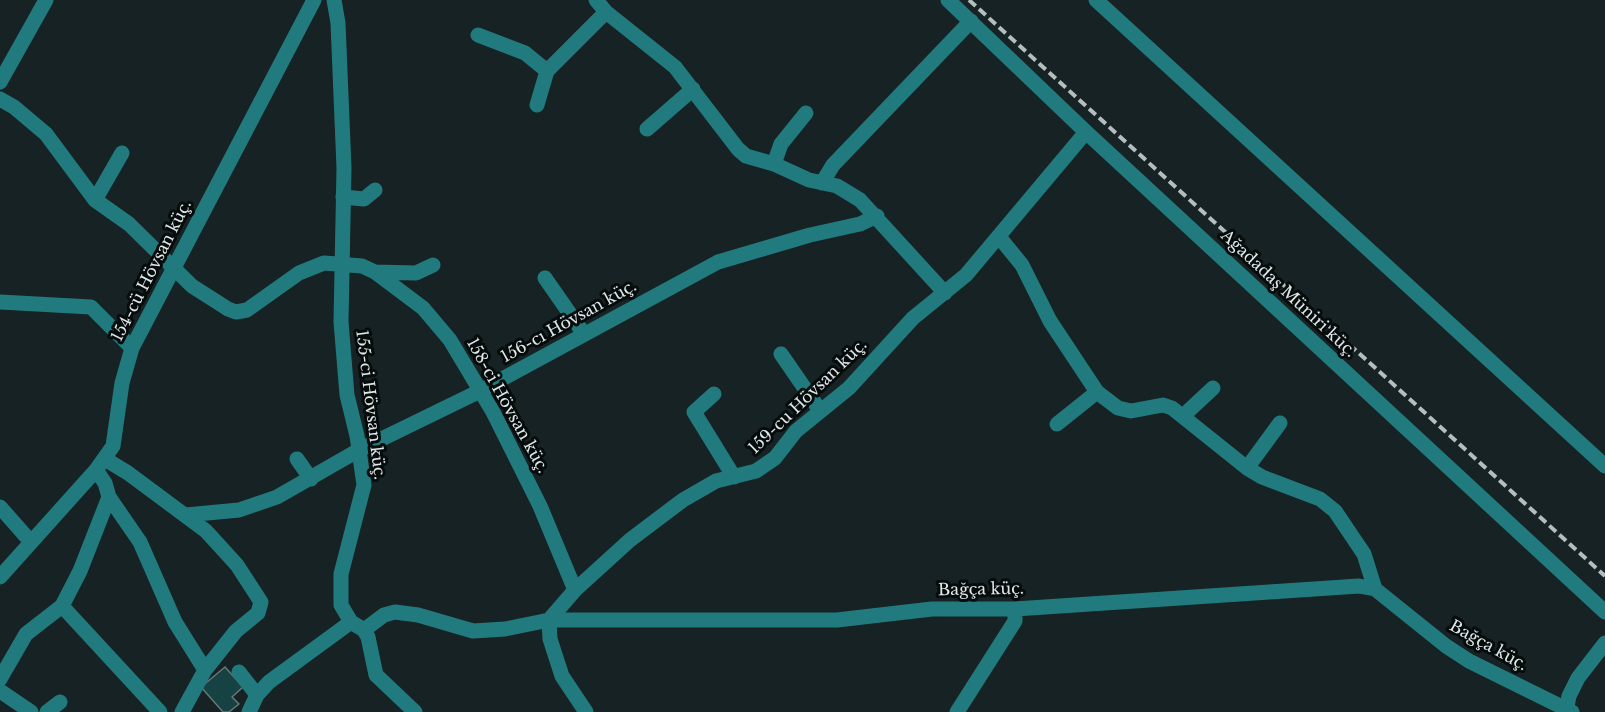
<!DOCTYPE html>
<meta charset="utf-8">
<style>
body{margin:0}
canvas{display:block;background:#162223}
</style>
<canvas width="1605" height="712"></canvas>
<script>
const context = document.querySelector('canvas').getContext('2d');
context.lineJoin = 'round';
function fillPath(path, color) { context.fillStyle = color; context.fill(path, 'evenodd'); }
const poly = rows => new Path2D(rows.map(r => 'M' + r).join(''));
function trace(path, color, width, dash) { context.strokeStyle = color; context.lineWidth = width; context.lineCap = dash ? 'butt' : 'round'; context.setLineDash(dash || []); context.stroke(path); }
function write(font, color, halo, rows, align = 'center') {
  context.font = font + ' "Libre Baskerville",serif'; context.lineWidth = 6; context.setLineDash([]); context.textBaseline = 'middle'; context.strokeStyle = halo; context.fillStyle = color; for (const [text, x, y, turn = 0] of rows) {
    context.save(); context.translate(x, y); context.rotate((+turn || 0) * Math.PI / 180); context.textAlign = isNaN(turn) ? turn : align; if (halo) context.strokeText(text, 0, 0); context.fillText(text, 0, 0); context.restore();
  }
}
const building = poly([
 [225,667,243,687,232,697,239,704,229,712,223,712,201,687,225,667]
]);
const minor = poly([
 [334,0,338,23,344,168,341,322,347,395,357,436,364,485,341,574,341,605,351,622,364,630,368,637,376,675,415,712],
 [596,0,606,12,675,67,738,149,746,156,774,164,809,180,837,186,860,200,945,293],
 [948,0,1086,132,1605,612],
 [1096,0,1605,466],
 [478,35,525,53,547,71],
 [0,82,46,0],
 [0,99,14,107,46,134,95,200,129,224,192,286,228,309,236,312,247,310,299,273,324,263,362,266,375,272,423,308,450,340,493,412,540,506,575,590],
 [537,105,547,71,606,12],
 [647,129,693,89],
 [774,164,781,144,806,113],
 [822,183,833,165,971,21],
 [343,197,364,199,375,190],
 [95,200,122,153],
 [1000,238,1022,265,1050,321,1097,392,1118,408,1131,411,1163,405,1172,408,1247,468,1262,477,1320,499,1335,511,1364,554,1375,589],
 [375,272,416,273,433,265],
 [545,278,584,334],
 [0,302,91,307,132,348],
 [781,354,819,409],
 [714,394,694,412,734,477],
 [1183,416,1213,388],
 [1057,424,1097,392],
 [105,459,128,473,206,531,237,565,261,602,258,613,236,631,205,670,182,712],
 [297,459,311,479],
 [1247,468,1280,423],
 [96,470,105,483,109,497,140,542,175,622,205,670],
 [0,507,31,542],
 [186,515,239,510,277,497,359,450,480,391,718,262,810,235,860,224,877,216],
 [0,577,96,470,113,446,122,383,132,348,314,0],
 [62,606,160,712],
 [364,630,384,615,395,612,418,615,473,631,505,629,549,620,837,620,932,609,1015,609,1359,586,1375,589,1446,646,1469,661,1572,712],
 [239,672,257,695],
 [0,679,26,634,62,606,80,571,109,497],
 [0,691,31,712],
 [47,712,60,702],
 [249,712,257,695,269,682,351,622],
 [586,712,562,676,550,639,549,620,575,590,630,540,683,500,716,481,756,471,775,458,796,431,849,388,913,318,966,275,1086,132],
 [957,712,1015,621,1015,609],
 [1566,712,1569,696,1578,678,1605,643]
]);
const rail = poly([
 [969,0,1605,576]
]);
const streetNames = [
 ["154-cü Hövsan küç.",152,271,-63],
 ["Ağadadaş Müniri küç.",1288,294,43],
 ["156-cı Hövsan küç.",569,322,-29],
 ["159-cu Hövsan küç.",808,397,-44],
 ["155-ci Hövsan küç.",370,405,83],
 ["158-ci Hövsan küç.",507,406,61],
 ["Bağça küç.",981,590,-1],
 ["Bağça küç.",1488,646,29]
];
fillPath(building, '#164244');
trace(building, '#687777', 1.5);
trace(minor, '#217b7e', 15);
trace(rail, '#b5bebf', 4, [9, 4.5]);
write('16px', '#dfe7e8', '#060b0b', streetNames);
</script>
